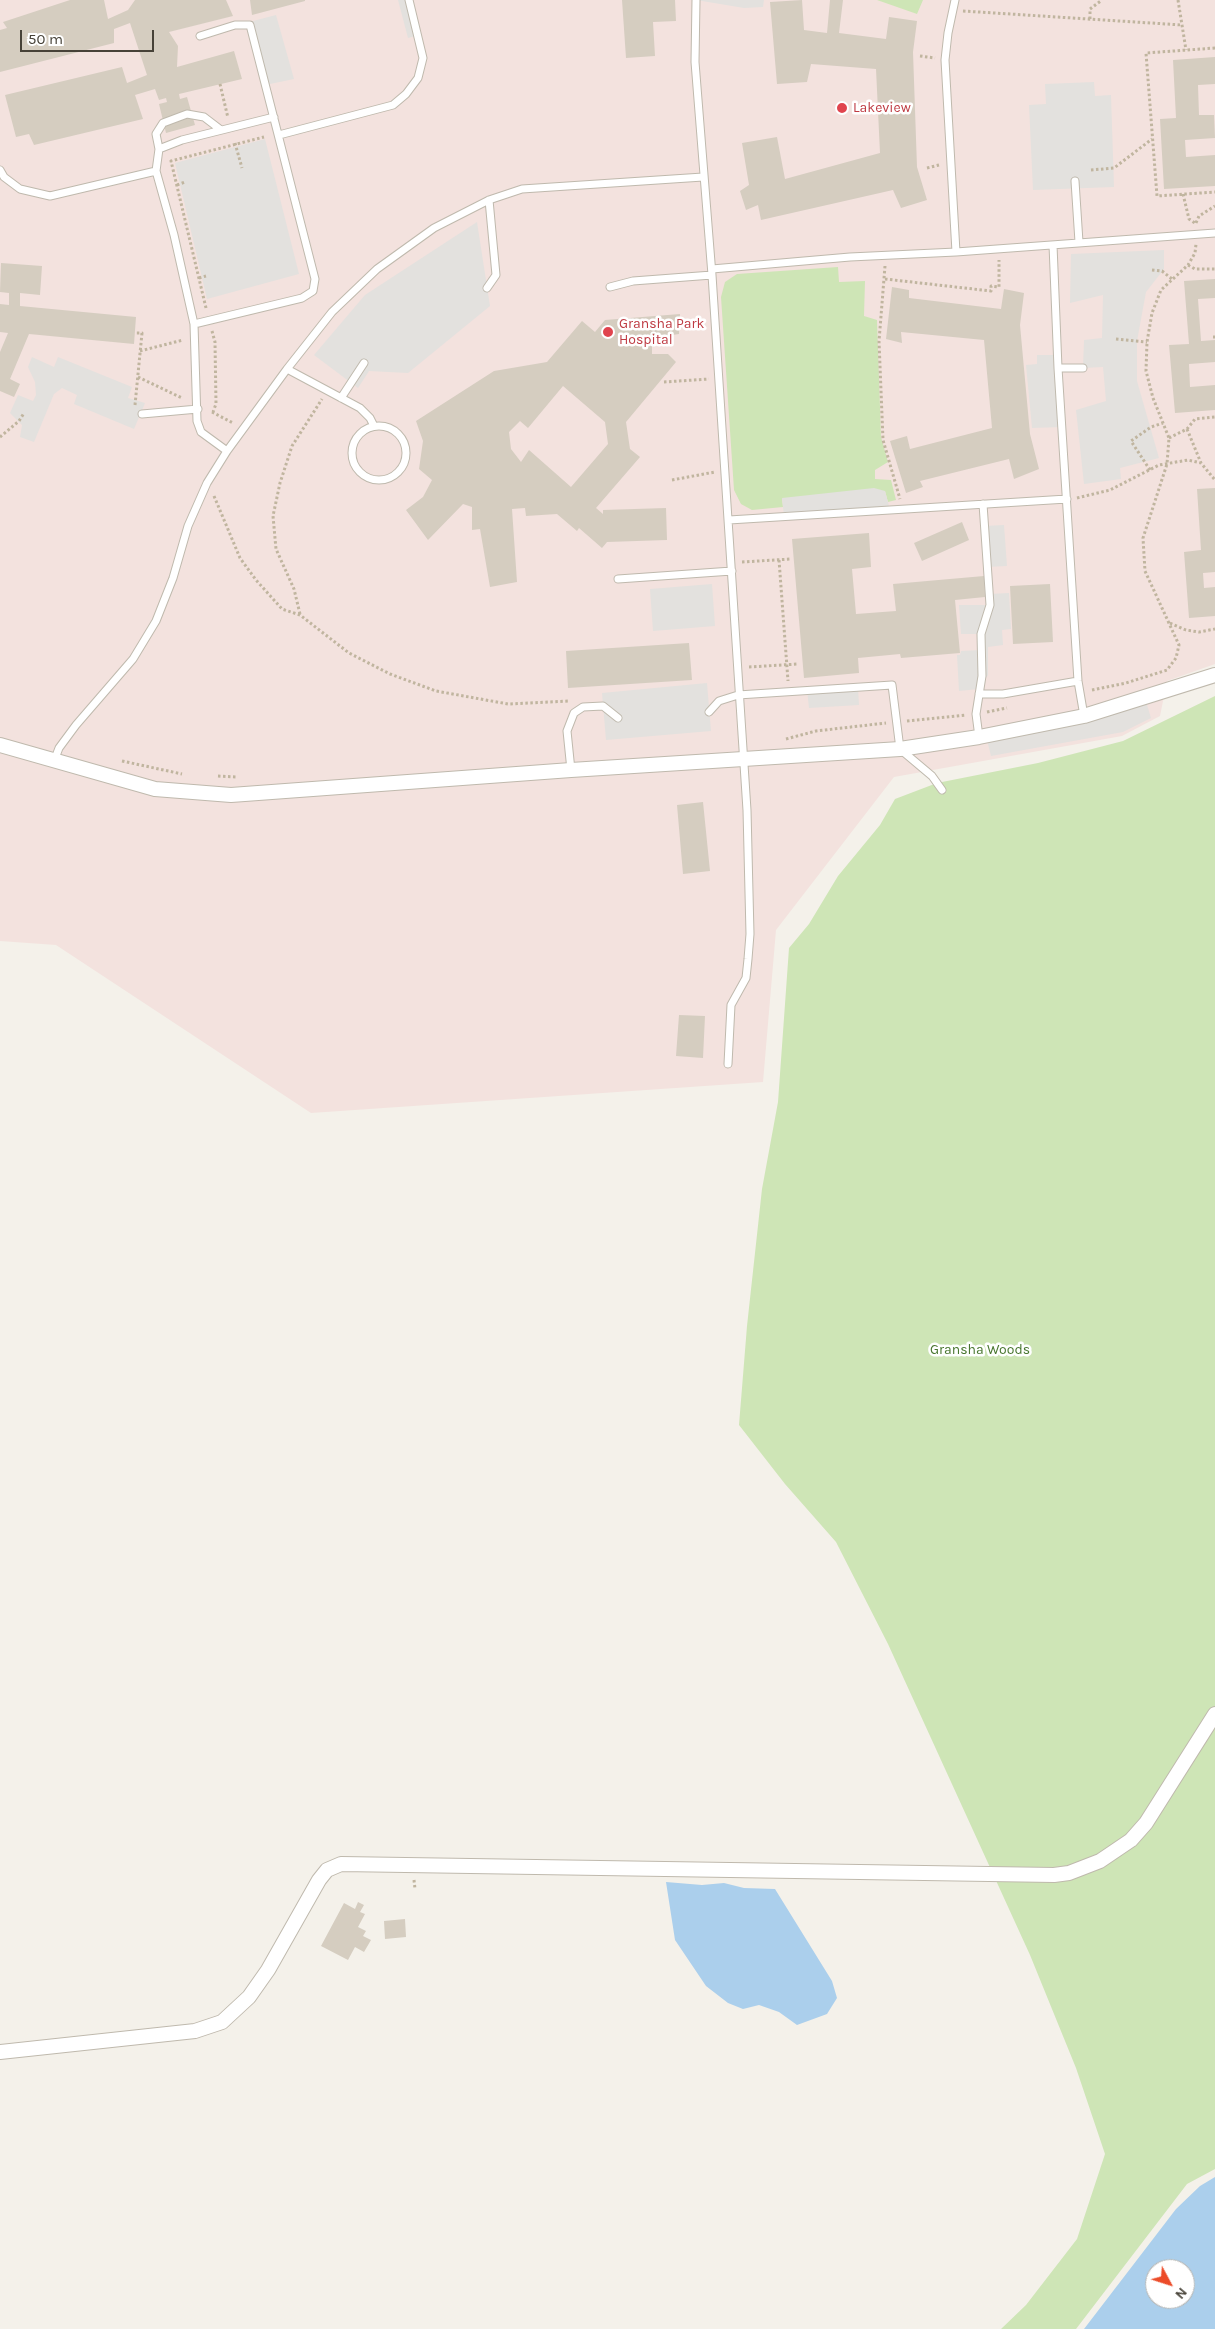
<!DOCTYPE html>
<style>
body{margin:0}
#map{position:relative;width:1215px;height:2329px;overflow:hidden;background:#f4f1ea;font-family:Karla,sans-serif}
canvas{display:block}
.north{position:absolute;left:1145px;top:2259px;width:50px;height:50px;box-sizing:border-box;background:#fff;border:1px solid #b5b3af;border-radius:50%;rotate:130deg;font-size:14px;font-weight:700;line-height:20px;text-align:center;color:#474238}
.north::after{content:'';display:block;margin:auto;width:18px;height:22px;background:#ec4c29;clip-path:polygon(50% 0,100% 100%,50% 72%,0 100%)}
.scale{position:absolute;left:20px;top:30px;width:134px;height:22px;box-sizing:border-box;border:2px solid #474238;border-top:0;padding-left:6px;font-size:15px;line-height:18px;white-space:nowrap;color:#474238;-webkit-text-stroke:4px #fff;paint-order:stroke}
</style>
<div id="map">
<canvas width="1215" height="2329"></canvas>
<div class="north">N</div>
<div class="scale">50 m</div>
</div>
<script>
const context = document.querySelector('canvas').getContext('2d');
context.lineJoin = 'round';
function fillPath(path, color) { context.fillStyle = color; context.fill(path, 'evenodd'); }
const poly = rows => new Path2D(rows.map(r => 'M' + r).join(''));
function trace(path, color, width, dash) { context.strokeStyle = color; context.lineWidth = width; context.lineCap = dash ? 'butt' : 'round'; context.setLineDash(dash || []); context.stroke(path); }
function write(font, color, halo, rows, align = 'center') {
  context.font = font + ' Karla,sans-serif'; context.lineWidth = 5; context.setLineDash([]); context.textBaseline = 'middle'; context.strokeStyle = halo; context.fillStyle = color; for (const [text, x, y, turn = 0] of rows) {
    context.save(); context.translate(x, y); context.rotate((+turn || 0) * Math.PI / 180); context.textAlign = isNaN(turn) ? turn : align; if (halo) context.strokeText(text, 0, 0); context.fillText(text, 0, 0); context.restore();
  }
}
const medical = poly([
 [0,0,1215,0,1215,664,1167,681,1160,716,1122,736,894,777,776,930,763,1082,311,1113,56,945,0,941]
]);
const green = poly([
 [877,0,923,0,917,14],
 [838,267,839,282,865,281,864,316,877,320,881,437,888,462,875,470,875,479,891,480,896,500,888,502,885,491,782,499,783,507,752,510,741,504,734,490,721,297,725,282,737,274],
 [1215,696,1215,2169,1187,2184,1076,2329,1001,2329,1026,2305,1077,2239,1105,2154,1076,2068,1030,1955,888,1644,836,1542,785,1484,739,1425,747,1326,762,1189,778,1102,789,948,809,924,838,876,880,825,895,799,937,783,1038,763,1123,741]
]);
const parking = poly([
 [398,0,409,0,419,35,408,38],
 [696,0,764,0,763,7,744,8],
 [276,15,294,79,265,85,251,27,253,21],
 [1094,82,1095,96,1111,95,1114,187,1033,190,1029,105,1046,104,1045,84],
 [265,139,299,274,207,299,175,163],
 [477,222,490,306,408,373,369,371,358,388,314,355,365,295],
 [1164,250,1164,269,1146,292,1137,341,1137,381,1159,458,1120,468,1121,479,1084,484,1076,410,1106,401,1103,367,1083,368,1084,340,1102,338,1103,295,1070,303,1071,254],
 [1037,355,1057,355,1062,427,1032,428,1026,365,1037,364],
 [32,357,54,367,58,357,132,387,128,398,145,403,134,429,74,404,77,395,62,388,54,394,34,442,20,437,22,425,10,413,18,395,33,401,36,395,35,382,28,367],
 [874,488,885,491,890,510,784,516,782,498],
 [1004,525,1007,566,987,567,984,526],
 [712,584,715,626,653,631,650,589],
 [1009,593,1011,629,1002,630,1003,645,988,647,988,675,979,689,959,691,957,655,960,655,961,651,981,650,980,634,961,634,959,605,989,605,989,594],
 [707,683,711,731,606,740,602,693],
 [858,687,859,705,809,708,807,690],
 [1145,698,1151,718,1123,732,991,756,986,736]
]);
const water = poly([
 [666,1882,702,1885,724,1883,744,1888,775,1889,832,1981,837,1998,827,2014,797,2025,779,2012,759,2005,743,2009,728,2003,706,1986,675,1940],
 [1215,2177,1215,2329,1084,2329,1176,2209,1200,2186],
 [1155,2269,1185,2269,1185,2299,1155,2299]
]);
const building = poly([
 [70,0,104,0,108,19,128,10,135,0,226,0,233,16,169,32,178,46,177,67,234,51,242,79,179,94,180,99,187,97,195,125,166,133,159,104,167,102,166,98,159,100,155,89,135,95,143,119,34,145,29,134,16,137,5,95,122,67,127,83,147,75,130,23,114,29,114,43,0,72,0,30,7,28,3,22],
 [250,0,305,0,305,1,252,15],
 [622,0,675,0,676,21,653,22,655,56,626,58],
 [802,0,804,30,827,33,830,0,843,0,839,33,886,39,889,17,917,21,913,52,917,167,927,200,901,208,893,190,761,220,758,205,746,210,740,191,749,185,742,143,777,137,785,179,880,153,876,69,811,64,807,82,777,84,770,2],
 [1215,57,1215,84,1198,85,1199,115,1214,115,1215,138,1185,140,1186,157,1215,155,1215,186,1164,189,1160,119,1176,118,1173,60],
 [1,263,42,266,40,295,20,293,20,306,136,317,134,344,29,334,10,379,20,384,14,397,0,391,0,352,8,333,0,332,0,304,9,305,9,293,0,292],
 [1215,279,1215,298,1198,299,1201,341,1215,340,1215,362,1189,364,1190,387,1215,385,1215,410,1175,413,1169,345,1189,344,1184,281],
 [892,287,909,290,909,298,1001,309,1004,289,1024,293,1020,325,1030,434,1039,469,1014,479,1009,459,920,481,923,487,906,493,890,441,907,436,910,449,992,428,984,340,901,332,902,343,886,339],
 [680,314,679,334,652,338,652,354,668,354,676,362,626,422,630,449,640,457,596,508,603,514,603,510,666,508,667,540,607,542,602,548,579,528,577,531,557,514,526,516,525,508,512,509,517,582,490,587,480,529,472,530,472,507,463,504,428,540,406,510,423,497,432,480,419,469,423,441,416,421,494,371,547,362,582,321,595,332,605,320],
 [563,386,605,422,608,444,571,487,529,450,521,462,511,449,509,432,520,421,528,428],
 [1215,488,1215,572,1203,573,1204,588,1215,587,1215,616,1189,618,1184,552,1201,550,1197,489],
 [962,522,969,540,922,561,914,543],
 [869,533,871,567,852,569,856,614,896,611,893,584,984,576,985,597,955,600,960,653,901,658,900,654,858,658,859,673,804,678,792,539],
 [1050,584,1053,642,1013,644,1010,586],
 [689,643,692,680,568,688,566,651],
 [703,802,710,871,683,874,677,805],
 [679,1015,705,1016,703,1058,676,1056],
 [358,1902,364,1905,360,1912,365,1914,358,1927,366,1931,363,1936,371,1940,364,1952,355,1947,348,1960,321,1946,344,1903,355,1909],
 [405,1919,406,1937,385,1939,384,1921]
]);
const path = poly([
 [1178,0,1186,50],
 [963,11,1182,25],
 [1090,19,1090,9,1102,0],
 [1215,48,1146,53,1157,196,1215,192],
 [920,56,935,58],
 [220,84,228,118],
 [235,143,242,168],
 [927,168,939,165],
 [1091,170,1114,168,1152,139],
 [177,185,185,182],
 [1183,194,1189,219,1195,223],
 [1196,223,1199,216,1215,206],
 [1188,265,1195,269,1215,269],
 [885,266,879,341,883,440,900,499],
 [1152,270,1162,271,1172,279],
 [199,278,206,276],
 [885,279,991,291,991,286,999,287,999,260],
 [206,308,171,161,264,137],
 [212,331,215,342,216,404,213,412],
 [1213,337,1215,337],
 [1116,339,1147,342],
 [140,351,183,340],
 [138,377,182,398],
 [664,382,709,379],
 [135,405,142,333,135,333],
 [212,412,233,423],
 [1187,429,1201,463,1215,480],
 [0,437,19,421,24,413],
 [1169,438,1187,429,1195,419,1215,417],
 [1150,470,1131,441,1151,427,1163,423],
 [672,480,715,472],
 [214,496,240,558,256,580,282,609,300,615,349,653,390,674,436,691,508,704,570,701],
 [1077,498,1110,490,1159,465,1188,460,1201,463],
 [779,560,788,681],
 [742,562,791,559],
 [300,614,294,589,276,549,273,516,280,483,292,446,322,399],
 [1170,623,1186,630,1199,632,1215,629],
 [749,667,798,664],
 [1092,690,1126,683,1167,670,1176,658,1179,645,1145,571,1143,538,1167,464,1169,438,1153,398,1146,371,1147,342,1152,313,1161,290,1188,265,1195,253,1196,244],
 [987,712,1007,708],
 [907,721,966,715],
 [786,739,816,731,886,723],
 [122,761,182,774],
 [218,776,237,777],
 [414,1880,415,1889]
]);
const service = poly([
 [696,0,695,62,712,275,747,810,750,934,748,959,746,978,731,1005,728,1064],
 [955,0,948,33,945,60,956,252],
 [279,135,393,105,406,94,418,78,423,58,409,0],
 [159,149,156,134,163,123,187,114,204,117,221,130],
 [0,170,4,177,20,189,50,196,156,171],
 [1075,181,1079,242],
 [1053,245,1058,368,1078,681,1084,716],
 [712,269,850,257,956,252,1215,233],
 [610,287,633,281,712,275],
 [487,288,496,275,489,200],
 [194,324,302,298,313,291,315,279,250,25,235,25,200,36],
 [1058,368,1083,368],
 [287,369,360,408,370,418,374,426],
 [341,398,364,363],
 [142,414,198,409],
 '352 453a27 27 0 1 1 54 0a27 27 0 1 1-54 0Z',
 [227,451,201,432,197,421,194,324,174,235,156,171,159,149,182,140,274,117],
 [729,520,1067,499],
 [618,579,732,571],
 [979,694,1003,694,1078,681],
 [709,712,719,701,738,695,892,685,900,749,932,776,942,790],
 [979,737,976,714,982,676,981,634,990,605,983,504],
 [54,761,59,748,76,725,133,659,156,621,173,578,188,526,207,483,227,451,287,369,332,312,377,269,434,228,489,200,522,189,703,177],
 [571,770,567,731,574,713,583,707,603,706,618,718]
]);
const minor = poly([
 [0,745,155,789,231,795,571,770,900,749,979,737,1084,716,1215,675],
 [0,2052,195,2031,222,2022,249,1997,268,1970,319,1880,327,1870,341,1864,1054,1875,1069,1873,1100,1861,1131,1840,1146,1823,1215,1714]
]);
const markers = [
 [842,108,6,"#e0444e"],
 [608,332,6,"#e0444e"]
];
const healthNames = [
 ["Lakeview",853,108],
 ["Gransha Park",619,324],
 ["Hospital",619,340]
];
const parkNames = [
 ["Gransha Woods",980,1350]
];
fillPath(medical, '#f3e2de');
fillPath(green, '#cee5b6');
fillPath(parking, '#e3e1de');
fillPath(water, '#abcfec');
fillPath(building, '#d5cdc0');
trace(service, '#bfb9ad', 9);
trace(minor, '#bfb9ad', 16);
trace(path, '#c0b59f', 3, [2.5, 2.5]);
trace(service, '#fff', 7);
trace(minor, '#fff', 14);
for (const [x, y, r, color] of markers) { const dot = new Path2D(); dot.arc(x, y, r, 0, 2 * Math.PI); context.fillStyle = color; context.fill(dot); trace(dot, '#fff', 2); }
write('14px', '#be3a42', '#fff', healthNames, 'left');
write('14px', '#48762f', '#fff', parkNames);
</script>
